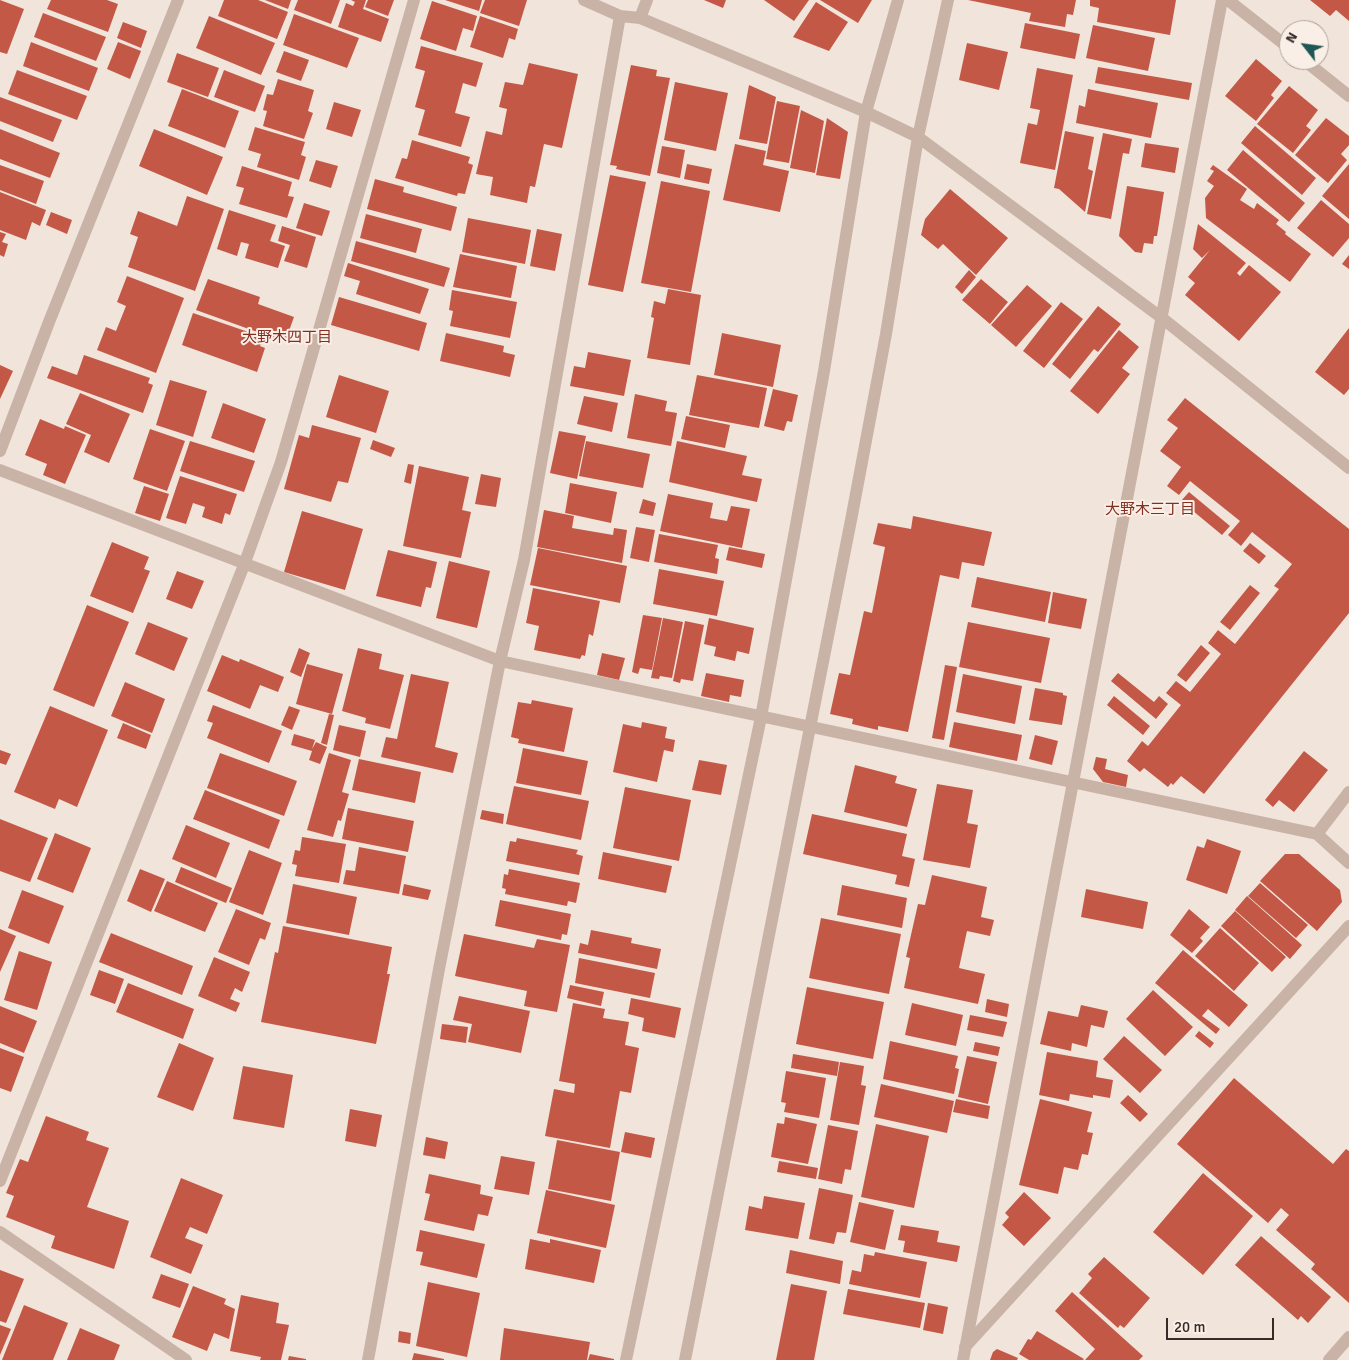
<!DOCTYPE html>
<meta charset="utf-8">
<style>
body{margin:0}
#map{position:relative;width:1349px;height:1360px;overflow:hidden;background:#f1e4db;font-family:Signika,sans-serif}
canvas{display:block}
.north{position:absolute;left:1279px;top:20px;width:50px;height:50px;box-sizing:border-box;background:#f9efe7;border:1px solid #aba19b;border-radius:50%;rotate:300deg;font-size:14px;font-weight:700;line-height:20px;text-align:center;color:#362b28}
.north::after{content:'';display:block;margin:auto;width:18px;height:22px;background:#1e5754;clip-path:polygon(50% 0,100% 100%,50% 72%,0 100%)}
.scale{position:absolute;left:1166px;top:1318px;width:108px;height:22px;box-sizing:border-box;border:2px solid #362b28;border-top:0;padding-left:6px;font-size:15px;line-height:18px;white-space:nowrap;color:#362b28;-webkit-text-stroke:4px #f9efe7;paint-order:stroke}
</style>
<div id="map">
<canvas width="1349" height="1360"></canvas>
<div class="north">N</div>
<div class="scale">20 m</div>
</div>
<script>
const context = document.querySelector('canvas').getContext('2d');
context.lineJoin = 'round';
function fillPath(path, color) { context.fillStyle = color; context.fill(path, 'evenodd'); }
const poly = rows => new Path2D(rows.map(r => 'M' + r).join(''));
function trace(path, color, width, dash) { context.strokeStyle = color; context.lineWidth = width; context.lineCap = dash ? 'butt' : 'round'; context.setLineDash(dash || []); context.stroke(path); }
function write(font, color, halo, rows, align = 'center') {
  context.font = font + ' Signika,"Noto Sans JP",sans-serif'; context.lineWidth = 4; context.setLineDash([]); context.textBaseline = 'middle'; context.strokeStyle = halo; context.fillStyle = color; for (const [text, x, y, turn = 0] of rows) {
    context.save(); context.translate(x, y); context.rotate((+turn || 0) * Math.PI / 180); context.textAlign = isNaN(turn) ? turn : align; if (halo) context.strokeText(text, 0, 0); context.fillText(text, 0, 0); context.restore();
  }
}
const building = poly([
 [0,0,24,9,7,54,0,52],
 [51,0,107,0,118,4,108,32,47,9],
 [224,0,258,0,288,12,277,39,218,16],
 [265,0,291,0,288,9],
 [298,0,340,0,331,24,294,10],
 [351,0,366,0,363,9,389,19,381,42,338,27,346,3,353,6,355,2],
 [368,0,394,0,388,16,365,7],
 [445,0,482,0,479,11],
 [485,0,527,0,519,26,480,13],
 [704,0,726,0,723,8],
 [764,0,809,0,794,21],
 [820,0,872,0,858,23],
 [968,0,1076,0,1073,15,1067,14,1065,27,1029,21,1031,13],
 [1090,0,1176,0,1170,35,1097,22,1099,8,1090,6],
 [1310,0,1349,0,1349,21,1336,10,1330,16],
 [432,1,477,16,473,31,463,28,456,51,420,39],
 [816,2,848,22,829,51,793,37],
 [43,13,106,37,96,61,34,37],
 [294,14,359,38,347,68,283,45],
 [209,16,275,43,261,75,196,48],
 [480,16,518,29,515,40,509,38,503,58,470,47],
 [123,22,147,31,141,48,117,38],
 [1025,23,1080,34,1075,59,1020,48],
 [1093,25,1155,38,1148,71,1086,58],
 [31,42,98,68,89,91,23,66],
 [118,42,141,51,130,79,107,69],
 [967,43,1008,52,999,90,959,80],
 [421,46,483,63,476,87,463,83,455,113,470,117,461,147,418,135,425,110,415,107,425,71,415,68],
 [284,51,309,60,301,81,276,72],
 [177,53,219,68,208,97,167,82],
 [1256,59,1282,81,1271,95,1274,98,1256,121,1225,96],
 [529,63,578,74,562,148,544,144,535,187,530,186,527,203,490,195,493,177,476,174,486,131,502,135,507,109,499,107,505,82,523,85],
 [631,65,657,70,656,76,670,78,650,176,616,169,617,166,610,165],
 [1098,67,1192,83,1189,100,1095,83],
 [1037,68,1073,75,1055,170,1020,163,1028,123,1037,125,1040,110,1030,108],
 [17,70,87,96,77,120,8,94],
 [224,70,265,86,255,112,214,97],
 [278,79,314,90,308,111,313,113,304,139,263,126,267,111,263,110,267,94,273,95],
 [675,82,728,93,716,151,664,140],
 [749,85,776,97,767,144,739,139],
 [1289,86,1318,110,1306,126,1311,130,1293,153,1257,124],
 [182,89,239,111,225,148,168,126],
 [1088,89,1158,103,1151,138,1076,123,1079,105,1085,107],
 [0,97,62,120,53,142,0,121],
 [777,101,800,106,789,163,766,159],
 [334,102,361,110,352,137,326,129],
 [801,110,824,121,815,173,790,168],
 [827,118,848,132,840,179,816,175],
 [1326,118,1349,136,1349,145,1341,154,1347,160,1328,183,1295,155],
 [1255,126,1316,178,1302,195,1241,143],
 [255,127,305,142,301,155,306,157,299,180,257,167,261,154,248,150],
 [0,129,60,153,50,178,0,159],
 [154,129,223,157,207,195,139,166],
 [1065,131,1094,137,1088,169,1093,171,1085,212,1059,189,1054,188],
 [1103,133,1132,139,1129,154,1123,153,1111,219,1087,214],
 [412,140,470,157,468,163,473,165,465,194,458,193,457,196,395,178,402,158,407,159],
 [1145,143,1179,148,1175,173,1141,167],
 [735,144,766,151,763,165,789,171,780,212,723,200],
 [662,146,685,150,680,178,657,173],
 [1243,150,1305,203,1289,222,1227,170],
 [316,160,338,166,331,188,309,181],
 [687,164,712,169,709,184,684,179],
 [1349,164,1349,219,1322,196],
 [0,165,44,181,36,204,0,190],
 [1213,165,1247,189,1240,200,1254,209,1257,203,1279,220,1276,224,1286,232,1285,234,1311,254,1290,282,1206,218,1205,198,1214,186,1207,181,1214,171,1210,169],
 [242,166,292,182,288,196,294,197,287,218,239,204,244,188,236,186],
 [610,175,646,182,623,292,588,285],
 [375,179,404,187,403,192,457,207,451,231,367,209],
 [661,181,710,191,691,292,641,283],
 [1127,186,1164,192,1157,236,1154,236,1153,244,1144,243,1142,253,1135,252,1119,236],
 [950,189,1008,238,976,275,943,244,938,249,921,235,925,219],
 [0,192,46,210,40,226,32,222,26,240,0,230],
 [187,196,224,209,195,291,128,267,138,237,130,234,138,211,177,226],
 [1321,200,1349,224,1349,238,1333,257,1297,228],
 [304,203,330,211,322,236,296,228],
 [229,210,276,225,270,241,285,246,278,268,245,258,249,244,241,242,237,256,217,249],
 [51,212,72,220,67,234,46,225],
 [366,214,422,229,416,253,360,238],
 [468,218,531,230,525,264,462,252],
 [1198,224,1246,263,1237,273,1240,276,1249,265,1281,292,1239,341,1185,295,1195,283,1188,277,1210,250,1202,258,1193,249],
 [282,226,316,237,307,268,284,261,290,245,278,241],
 [537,229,562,234,555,271,530,266],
 [0,232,6,234,2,242,8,244,4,257,0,255],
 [356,241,450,268,444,287,351,261],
 [460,254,517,266,511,298,453,287],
 [1349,255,1349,269,1342,264],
 [348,263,429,289,420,314,356,294,360,281,344,276],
 [969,270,976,277,962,294,955,287],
 [127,276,184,298,156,373,97,350,106,327,116,331,126,306,117,302],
 [208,279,260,297,258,304,294,317,285,342,196,310],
 [981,279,1008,302,990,324,962,300],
 [1027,285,1052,306,1016,347,991,325],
 [668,289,701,295,690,365,647,358,654,318,651,317,654,301,665,304],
 [452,290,517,302,510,338,450,326,453,311,449,310],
 [339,297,427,323,419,351,331,325],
 [1061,302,1083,319,1044,368,1023,351],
 [1098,306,1121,324,1098,352,1094,349,1070,379,1052,364],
 [193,313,263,337,260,346,265,348,257,372,182,345],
 [1349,328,1349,389,1344,395,1315,372],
 [1119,330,1139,347,1122,368,1130,374,1098,414,1070,391],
 [446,333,504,346,503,352,515,355,510,377,440,361],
 [722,333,781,345,773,387,714,375],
 [588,352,631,360,624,396,570,386,574,366,585,368],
 [84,355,150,378,148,383,153,385,143,413,47,378,52,366,77,375],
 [0,365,13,371,0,399],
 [339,375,389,391,376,433,326,417],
 [697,375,767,388,759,428,689,415],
 [170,380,207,391,193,437,156,425],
 [773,389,798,395,792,422,787,421,784,431,764,426],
 [80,393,130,414,109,463,84,452,91,435,66,424],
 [635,394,667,401,665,411,677,413,671,446,627,438],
 [584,396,618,403,612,432,577,424],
 [1185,398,1349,529,1349,613,1204,794,1181,776,1173,785,1171,783,1168,787,1144,768,1140,772,1127,761,1142,741,1148,746,1181,705,1166,693,1176,681,1190,692,1221,654,1208,643,1218,630,1235,644,1279,589,1274,586,1292,564,1252,532,1241,546,1228,535,1240,521,1190,481,1179,495,1167,486,1181,467,1160,451,1178,428,1167,420],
 [223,403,266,419,254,453,211,438],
 [686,416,730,425,725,448,681,439],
 [40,419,64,429,65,426,86,435,65,484,43,475,47,464,25,455],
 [312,425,361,438,348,483,338,481,331,502,284,489,299,435,309,438],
 [150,429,185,441,167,491,133,479],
 [559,431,586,436,577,479,550,473],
 [373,440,395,448,391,457,370,449],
 [190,441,255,461,244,492,180,471],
 [586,441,650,454,643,488,579,476],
 [677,441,747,456,742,475,762,479,757,502,669,482],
 [408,464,414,465,411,484,404,482],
 [419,466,469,477,462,510,471,512,461,558,403,546],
 [481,474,501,478,496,507,475,504],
 [180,476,237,494,230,515,225,513,222,524,202,517,205,507,193,503,186,524,166,518],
 [570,483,617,492,611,523,565,513],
 [144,486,169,494,160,521,135,513],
 [1189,492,1230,526,1222,535,1181,501],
 [668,494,713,503,710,518,727,521,731,506,750,509,742,548,660,531],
 [643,499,656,503,653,516,639,513],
 [544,510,574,516,572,528,613,535,614,528,627,530,622,563,537,547],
 [302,511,363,529,345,590,284,572],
 [913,516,992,532,984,566,962,562,959,579,940,575,908,732,878,726,878,730,852,724,853,719,830,714,839,673,850,675,864,611,872,613,885,547,873,544,878,523,911,529],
 [636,527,655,530,649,562,630,558],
 [659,534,718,545,715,558,719,559,717,574,654,562],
 [112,542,149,557,144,569,150,571,133,613,90,596],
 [1250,543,1266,556,1259,564,1243,551],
 [729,547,765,554,762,568,726,560],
 [538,548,627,566,620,603,530,585],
 [388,550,437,562,431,588,426,587,421,607,376,596],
 [449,561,490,571,477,628,436,618],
 [659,569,724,581,717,616,653,604],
 [177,571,204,581,192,609,166,599],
 [977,577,1051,592,1045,622,971,607],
 [1250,585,1260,593,1230,630,1220,622],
 [533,588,600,601,593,636,589,634,585,656,582,655,580,659,534,650,539,626,526,623],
 [1053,592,1087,599,1081,629,1048,623],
 [87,605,129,622,94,707,53,690],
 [643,615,662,618,652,670,640,668,638,674,632,672],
 [663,618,683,622,672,678,660,676,659,679,651,678],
 [709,618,754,628,749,654,737,651,735,661,714,656,716,647,704,644],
 [685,621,704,625,693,681,681,679,680,683,673,681],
 [148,622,188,638,174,671,135,654],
 [968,622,1050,638,1041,683,959,667],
 [1201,645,1210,653,1186,682,1177,675],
 [299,648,310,653,301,677,290,672],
 [358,648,382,654,379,669,404,675,390,729,365,723,366,718,342,711],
 [602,653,625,658,619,680,597,675],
 [222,655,239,662,240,659,284,677,278,692,260,685,250,709,207,691],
 [307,664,343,674,332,714,296,704],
 [945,665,957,667,944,740,932,738],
 [706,673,744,680,741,697,730,695,729,702,701,696],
 [1118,673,1154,702,1159,696,1168,704,1156,719,1111,681],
 [411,674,449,682,435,747,458,753,453,773,381,757,386,737,397,739],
 [963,674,1022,686,1015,724,956,712],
 [125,682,165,699,152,733,111,716],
 [1035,688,1063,693,1063,695,1067,696,1062,725,1029,720],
 [1114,696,1150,726,1143,735,1107,705],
 [532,700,573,708,564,752,518,743,519,739,511,737,518,702,531,704],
 [213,705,282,731,269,763,207,738,213,723,207,721],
 [50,706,108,730,77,807,59,799,55,809,14,792],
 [289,706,300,710,292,730,281,725],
 [329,714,334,715,327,745,321,743],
 [642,722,667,727,665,738,675,740,673,752,664,750,657,782,613,772,623,724,641,728],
 [954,722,1022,735,1017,761,949,747],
 [123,723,151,735,146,749,117,738],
 [339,725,366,731,360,757,333,750],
 [294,734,315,740,312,749,316,742,327,747,320,764,309,760,312,751,291,745],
 [1035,735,1058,741,1052,765,1029,759],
 [523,748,588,761,581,795,516,783],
 [0,750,11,754,6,765,0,763],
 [1304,751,1328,770,1294,812,1279,800,1273,807,1265,800],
 [220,753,297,781,284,816,207,788],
 [329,753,351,760,342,792,349,794,341,821,338,820,333,837,307,830],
 [1096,757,1107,759,1105,769,1128,775,1126,787,1103,782,1093,769],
 [359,759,421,772,415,803,352,790],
 [699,760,727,765,721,795,692,790],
 [855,765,897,776,895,783,917,789,907,827,844,812],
 [937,784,973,790,967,823,978,825,970,868,923,860],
 [514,786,589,801,581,840,506,824],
 [625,787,691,800,679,861,613,848],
 [205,790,280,820,269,849,193,819],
 [348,808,414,821,408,852,342,839],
 [482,810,504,814,503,824,480,819],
 [812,814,907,834,902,856,915,859,909,887,895,884,897,875,803,854],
 [0,819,48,838,30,882,0,871],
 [186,825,230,843,216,878,172,859],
 [55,833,91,848,73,893,37,879],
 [302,837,346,844,339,883,295,876,297,865,292,864,295,850,300,851],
 [517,838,578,850,576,854,583,856,579,875,506,861,510,841,516,842],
 [1207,839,1241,851,1227,894,1186,880,1197,846,1204,848],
 [359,847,406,856,399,894,343,884,346,870,355,871],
 [249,850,282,863,263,915,229,902],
 [603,852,672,866,666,893,598,879],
 [1285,854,1299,854,1340,890,1342,902,1317,931,1260,881],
 [181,867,232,888,226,903,175,882],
 [140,869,165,879,151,912,127,901],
 [509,869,580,883,576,903,568,901,567,906,505,894,506,889,502,888,504,874,508,875],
 [932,875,987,887,981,917,994,920,990,936,967,931,959,968,985,974,978,1004,904,988,910,958,906,957,918,904,925,905],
 [167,881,218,903,205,932,154,911],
 [1260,883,1308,925,1296,938,1248,896],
 [293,884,357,897,349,935,286,923],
 [404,884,431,890,428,900,402,895],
 [842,885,907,898,902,928,837,915],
 [1086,889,1148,902,1143,929,1081,917],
 [22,890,64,906,49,944,8,928],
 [1247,896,1302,945,1290,959,1235,910],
 [500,900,571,914,567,935,562,934,561,940,495,926],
 [236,909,271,923,265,940,260,938,249,965,218,952],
 [1189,909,1210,927,1200,938,1203,941,1192,953,1170,935],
 [1235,911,1286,957,1272,972,1221,926],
 [821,918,901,934,889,994,809,978],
 [283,926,392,947,387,974,390,974,376,1044,261,1022,275,952,278,953],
 [1220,928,1259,963,1234,991,1195,956],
 [0,929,16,936,0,972],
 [591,930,632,938,631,943,661,949,657,969,578,953,580,943,588,945],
 [111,933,193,966,182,995,99,962],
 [464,934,534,948,537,939,570,945,557,1012,524,1006,527,991,455,976],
 [1183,950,1248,1005,1229,1027,1208,1009,1202,1016,1220,1029,1216,1034,1155,983],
 [19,951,52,962,37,1010,4,1000],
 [214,957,250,972,242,992,235,988,230,999,240,1003,236,1012,198,996],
 [579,958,655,973,650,998,575,983],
 [99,970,124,979,115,1004,90,995],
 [128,983,194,1009,183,1039,116,1012],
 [570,985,604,992,601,1006,567,998],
 [807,987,884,1002,873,1059,796,1044],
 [1153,990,1193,1027,1165,1056,1126,1019],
 [459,996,530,1011,521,1053,468,1042,472,1024,453,1020],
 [631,998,681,1008,675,1038,642,1031,644,1018,628,1014],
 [987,999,1009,1004,1007,1017,985,1012],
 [573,1003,605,1009,603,1018,629,1022,625,1045,639,1048,631,1093,620,1091,610,1148,545,1136,554,1089,574,1093,575,1084,559,1081],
 [912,1003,963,1015,956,1046,905,1035],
 [1081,1005,1108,1011,1104,1028,1091,1025,1087,1047,1072,1043,1071,1051,1040,1044,1048,1011,1078,1017],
 [0,1006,37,1021,24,1053,0,1043],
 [970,1015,1007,1022,1003,1037,967,1030],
 [442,1024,468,1027,466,1043,440,1039],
 [1199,1031,1214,1043,1210,1048,1195,1036],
 [1124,1036,1162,1070,1140,1093,1103,1059],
 [890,1041,958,1056,955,1068,959,1069,954,1094,883,1079],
 [975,1042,1000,1047,998,1056,973,1051],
 [179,1043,214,1058,193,1111,157,1097],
 [0,1048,24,1057,11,1092,0,1088],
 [1047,1052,1098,1061,1096,1077,1113,1080,1110,1098,1093,1095,1093,1098,1070,1094,1069,1101,1039,1095],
 [793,1054,839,1062,837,1076,791,1068],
 [967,1056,997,1062,988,1104,958,1097],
 [840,1062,864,1066,861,1085,866,1086,859,1125,830,1120],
 [243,1066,293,1075,284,1128,233,1119],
 [786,1071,826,1078,819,1118,784,1112,786,1103,781,1102],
 [1234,1078,1333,1164,1346,1149,1349,1151,1349,1303,1311,1269,1315,1264,1276,1230,1289,1215,1281,1208,1268,1223,1177,1144],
 [881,1084,954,1101,947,1133,874,1117],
 [1128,1095,1148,1114,1140,1122,1120,1103],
 [956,1099,990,1106,988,1119,953,1112],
 [1040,1099,1092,1112,1087,1132,1093,1133,1088,1155,1082,1154,1078,1170,1064,1167,1058,1194,1019,1185],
 [350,1109,382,1115,376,1147,345,1141],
 [46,1116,89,1132,86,1140,109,1148,87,1207,129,1221,114,1269,51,1248,55,1236,6,1217,14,1196,6,1193,20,1159,28,1162],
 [785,1117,817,1124,808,1164,771,1157,777,1123,784,1124],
 [876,1124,929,1136,914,1208,861,1197],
 [828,1125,858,1131,851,1170,845,1169,842,1184,818,1179],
 [625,1132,655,1138,651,1158,621,1152],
 [426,1137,448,1142,445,1159,423,1155],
 [557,1140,620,1152,611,1201,548,1189],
 [501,1156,535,1162,529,1195,494,1189],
 [779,1161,818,1168,816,1179,777,1172],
 [1203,1173,1253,1216,1203,1275,1153,1232],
 [429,1174,481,1185,480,1194,493,1197,488,1216,478,1214,474,1231,424,1220,430,1194,425,1193],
 [181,1178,223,1195,207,1234,190,1227,185,1238,203,1245,191,1274,150,1257],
 [819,1188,853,1195,846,1233,837,1232,834,1244,809,1239],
 [546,1190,615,1205,606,1248,537,1233],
 [1024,1192,1051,1218,1024,1246,1002,1225,1009,1217,1005,1213],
 [764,1196,805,1203,798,1239,745,1230,749,1206,762,1209],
 [859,1202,894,1210,885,1250,850,1242],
 [901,1225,939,1231,937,1242,960,1246,957,1262,903,1252,905,1241,898,1240],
 [420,1230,485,1244,477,1278,420,1265,423,1252,416,1251],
 [1261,1236,1331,1297,1308,1323,1301,1316,1298,1320,1235,1265],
 [530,1239,550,1243,550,1239,601,1250,594,1283,525,1269],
 [790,1250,843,1261,840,1284,786,1273],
 [875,1252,927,1262,920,1298,849,1284,852,1270,861,1272,864,1254,874,1256],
 [1104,1257,1150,1298,1124,1328,1120,1325,1118,1328,1079,1293,1092,1278,1088,1274],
 [0,1270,24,1279,6,1323,0,1321],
 [161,1274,189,1284,180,1308,152,1298],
 [428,1282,480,1293,467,1357,416,1346],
 [791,1284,827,1291,814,1360,776,1360],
 [193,1286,226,1299,224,1304,235,1309,229,1339,214,1333,207,1351,172,1337],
 [848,1289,925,1303,920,1328,843,1314],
 [1072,1292,1143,1356,1139,1360,1085,1360,1095,1349,1055,1311],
 [241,1295,279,1303,276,1323,289,1325,281,1360,260,1360,261,1357,230,1351],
 [928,1303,948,1307,943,1334,923,1330],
 [24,1305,68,1323,53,1360,2,1360],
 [0,1325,11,1329,0,1355],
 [80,1328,120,1345,114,1360,67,1360],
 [504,1328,590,1342,587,1360,500,1360],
 [399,1331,411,1333,410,1344,398,1342],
 [1037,1331,1084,1359,1083,1360,1029,1360,1019,1354,1028,1339,1031,1340],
 [997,1349,1018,1358,1017,1360,990,1360,993,1352],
 [414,1353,444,1359,444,1360,412,1360],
 [590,1354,614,1359,614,1360,588,1360],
 [289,1356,306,1359,306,1360,288,1360]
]);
const minor = poly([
 [584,0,620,16,640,18,866,112,918,137,1162,318,1349,468],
 [1228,0,1289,48],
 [640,18,647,0],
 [1304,60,1349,96],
 [0,451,49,322,178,0],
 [0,470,500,661,1317,834,1349,863],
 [1317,834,1349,792],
 [0,1181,244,565,281,462,414,0],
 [0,1232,186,1360],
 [965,1347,1349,926],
 [368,1360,439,969,500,661,524,560,620,16],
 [626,1360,761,717,824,371,866,112,898,0],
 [685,1360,852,515,886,334,918,137,948,0],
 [963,1360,1222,0],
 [1329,1360,1349,1337]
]);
const neighbourhoodNames = [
 ["大野木四丁目",287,338],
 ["大野木三丁目",1150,510]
];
fillPath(building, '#c45846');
trace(minor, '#c9b3a7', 12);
write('15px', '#832f22', '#f9efe7', neighbourhoodNames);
</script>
